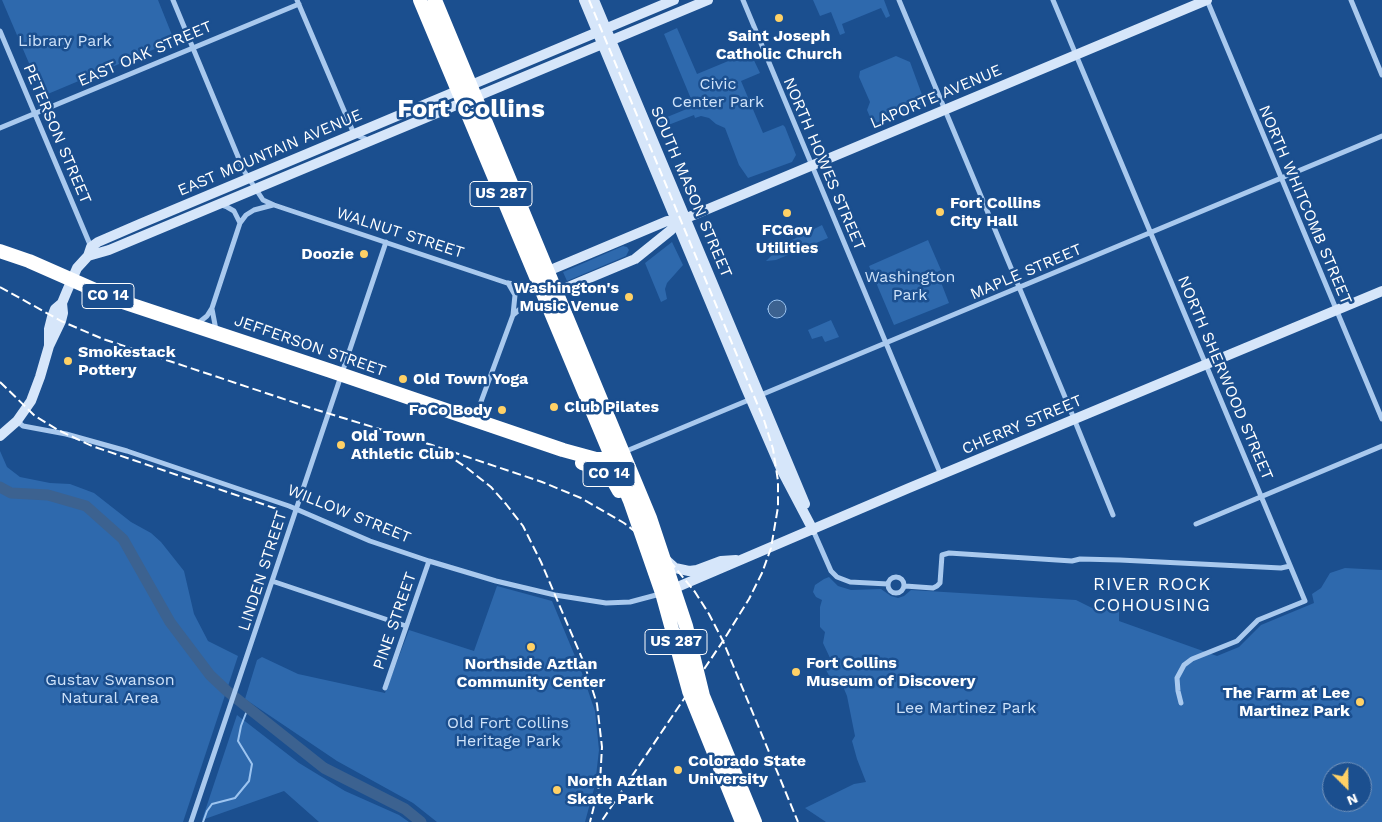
<!DOCTYPE html>
<style>
body{margin:0}
#map{position:relative;width:1382px;height:822px;overflow:hidden;background:#1b4f8f;font-family:"Work Sans",sans-serif}
canvas{display:block}
.north{position:absolute;left:1322px;top:762px;width:50px;height:50px;box-sizing:border-box;background:#1b4f8f;border:1px solid #7695bc;border-radius:50%;rotate:157deg;font-size:14px;font-weight:700;line-height:20px;text-align:center;color:#fff}
.north::after{content:'';display:block;margin:auto;width:18px;height:22px;background:#ffd166;clip-path:polygon(50% 0,100% 100%,50% 72%,0 100%)}
</style>
<div id="map">
<canvas width="1382" height="822"></canvas>
<div class="north">N</div>
</div>
<script>
const context = document.querySelector('canvas').getContext('2d');
context.lineJoin = 'round';
function fillPath(path, color) { context.fillStyle = color; context.fill(path, 'evenodd'); }
const poly = rows => new Path2D(rows.map(r => 'M' + r).join(''));
function trace(path, color, width, dash) { context.strokeStyle = color; context.lineWidth = width; context.lineCap = dash ? 'butt' : 'round'; context.setLineDash(dash || []); context.stroke(path); }
function write(font, color, halo, rows, align = 'center') {
  context.font = font + ' "Work Sans",sans-serif'; context.lineWidth = 5; context.setLineDash([]); context.textBaseline = 'middle'; context.strokeStyle = halo; context.fillStyle = color; for (const [text, x, y, turn = 0] of rows) {
    context.save(); context.translate(x, y); context.rotate((+turn || 0) * Math.PI / 180); context.textAlign = isNaN(turn) ? turn : align; if (halo) context.strokeText(text, 0, 0); context.fillText(text, 0, 0); context.restore();
  }
}
const green = poly([
 [2,0,158,0,172,35,169,43,43,96],
 [813,0,884,0,890,16,886,18,881,8,842,24,845,33,840,35,831,12,820,16],
 [677,28,697,74,750,52,760,73,741,81,763,133,783,125,785,127,796,155,792,162,748,178,739,165,725,128,716,124,709,118,701,116,695,118,694,115,658,129,655,122,694,106,664,34],
 [896,56,910,62,925,103,873,124,867,110,870,102,859,77,860,71],
 [822,225,828,238,776,260,766,261,775,252,790,241],
 [928,240,941,270,937,272,949,303,894,325,869,266],
 [672,242,683,265,667,283,665,289,667,299,661,302,645,263],
 [623,246,627,247,629,250,626,256,567,281,563,272],
 [831,320,839,337,825,342,822,336,812,339,808,330],
 [0,451,7,467,20,477,50,483,70,484,94,493,131,522,151,533,161,542,184,571,194,614,208,641,238,656,183,822,0,822],
 [1345,568,1382,570,1382,822,826,822,805,808,854,784,866,782,857,759,852,741,855,736,847,696,842,684,836,684,832,681,826,670,830,663,830,658,823,643,825,632,820,627,820,607,822,600,816,597,813,592,815,585,824,579,829,577,838,586,851,590,881,589,891,596,898,598,904,596,911,590,1076,600,1094,609,1119,610,1119,621,1217,656,1239,647,1261,625,1314,603,1312,594,1321,588,1330,573],
 [1332,772,1362,772,1362,802,1332,802],
 [497,586,552,601,582,673,595,711,599,750,595,785,585,822,437,822,413,803,337,761,245,699,257,660,262,657,298,674,385,693,409,630,474,651],
 [237,715,299,763,345,791,399,815,409,822,319,822,284,791,202,820]
]);
const water = poly([
 '768 309a9 9 0 1 1 18 0a9 9 0 1 1-18 0Z'
]);
const stream = poly([
 [203,822,207,811,212,804,235,798,249,781,252,764,238,741,241,726,248,708]
]);
const river = poly([
 [0,487,11,493,48,495,86,506,123,539,170,622,210,675,227,691,324,768,405,809,421,822]
]);
const street = poly([
 [173,0,244,171,263,200,274,205,507,283,525,285,539,285],
 [297,0,354,134,368,140],
 [743,0,941,475],
 [899,0,1070,409,1113,515],
 [1053,0,1305,601,1258,620,1237,641,1192,659,1184,665,1177,678,1178,691,1181,703],
 [1207,0,1382,419],
 [1351,0,1382,75],
 [0,31,91,247],
 [0,128,299,4],
 [221,205,227,207,234,211,240,223],
 [212,309,216,330],
 [513,315,520,309,529,305,538,306,545,309],
 [197,324,207,316,212,308,240,223,246,215,254,210,273,205],
 [475,418,513,315,515,295,508,283],
 [17,421,23,426,66,434,127,451,289,506,370,541,429,561,496,581,555,595,606,603,630,602,660,594],
 [624,452,1382,136],
 [1196,524,1382,446],
 [813,530,831,571,837,577,850,582,888,584],
 '888 585a8 8 0 1 1 16 0a8 8 0 1 1-16 0Z',
 [272,581,406,626],
 [905,586,933,588,937,586,940,583,942,555,949,553,1072,561,1080,559,1120,560,1281,568,1290,566],
 [385,688,429,561],
 [191,822,386,242]
]);
const secondary = poly([
 [584,0,746,388,782,471,813,530],
 [594,0,805,504],
 [88,256,109,250,708,0],
 [548,271,667,221,677,222,1207,0],
 [556,292,635,259,671,230,677,222],
 [49,345,49,329,52,317,55,309,62,303],
 [0,436,17,421,31,401,40,377,49,346,61,321,63,313,62,303,67,291,77,268,88,256,91,247,98,242,142,223,674,0],
 [665,559,675,568,689,571,697,570,721,561,736,560],
 [668,591,909,488,1382,291]
]);
const highway = poly([
 [420,0,630,501,662,593,689,691,742,822],
 [435,0,650,518,686,626,703,696,755,822],
 [0,251,29,261,120,301,331,371,563,450,596,459,606,459,620,453],
 [582,463,598,468,610,475,619,491]
]);
const rail = poly([
 [589,0,764,420,773,449,778,481,778,507,771,548,762,573,749,599,723,641,601,822],
 [0,287,61,321,103,339,317,410,432,445,542,482,581,498,624,523,654,546,673,565,695,592,709,614,723,641,798,822],
 [0,382,35,416,58,430,92,446,280,510],
 [445,453,467,468,491,487,506,504,523,526,541,562,584,663,597,704,602,747,600,782,590,822]
]);
const markers = [
 [779,18,5,"#ffd166"],
 [940,212,5,"#ffd166"],
 [787,213,5,"#ffd166"],
 [364,254,5,"#ffd166"],
 [629,297,5,"#ffd166"],
 [68,361,5,"#ffd166"],
 [403,379,5,"#ffd166"],
 [554,407,5,"#ffd166"],
 [502,410,5,"#ffd166"],
 [341,445,5,"#ffd166"],
 [531,647,5,"#ffd166"],
 [796,672,5,"#ffd166"],
 [1360,702,5,"#ffd166"],
 [678,770,5,"#ffd166"],
 [557,790,5,"#ffd166"]
];
const shields = [
 [501,194,62],
 [108,296,52],
 [609,474,52],
 [676,642,62]
];
const shieldNames = [
 ["US 287",501,194],
 ["CO 14",108,296],
 ["CO 14",609,474],
 ["US 287",676,642]
];
const poiNames = [
 ["Saint Joseph",779,36,"center"],
 ["Catholic Church",779,54,"center"],
 ["Fort Collins",950,203],
 ["City Hall",950,221],
 ["FCGov",787,230,"center"],
 ["Utilities",787,248,"center"],
 ["Doozie",354,254,"right"],
 ["Washington's",619,288,"right"],
 ["Music Venue",619,306,"right"],
 ["Smokestack",78,352],
 ["Pottery",78,370],
 ["Old Town Yoga",413,379],
 ["Club Pilates",564,407],
 ["FoCo Body",492,410,"right"],
 ["Old Town",351,436],
 ["Athletic Club",351,454],
 ["Fort Collins",806,663],
 ["Museum of Discovery",806,681],
 ["Northside Aztlan",531,664,"center"],
 ["Community Center",531,682,"center"],
 ["The Farm at Lee",1350,693,"right"],
 ["Martinez Park",1350,711,"right"],
 ["Colorado State",688,761],
 ["University",688,779],
 ["North Aztlan",567,781],
 ["Skate Park",567,799]
];
const parkNames = [
 ["Library Park",65,41],
 ["Civic",718,84],
 ["Center Park",718,102],
 ["Washington",910,277],
 ["Park",910,295],
 ["Gustav Swanson",110,680],
 ["Natural Area",110,698],
 ["Lee Martinez Park",966,708],
 ["Old Fort Collins",508,723],
 ["Heritage Park",508,741]
];
const streetNames = [
 ["EAST OAK STREET",145,54,-23],
 ["LAPORTE AVENUE",936,97,-23],
 ["PETERSON STREET",57,134,67],
 ["EAST MOUNTAIN AVENUE",270,153,-23],
 ["NORTH HOWES STREET",824,164,67],
 ["SOUTH MASON STREET",691,192,67],
 ["NORTH WHITCOMB STREET",1305,205,67],
 ["WALNUT STREET",400,233,18],
 ["MAPLE STREET",1026,272,-23],
 ["JEFFERSON STREET",310,346,19],
 ["NORTH SHERWOOD STREET",1225,378,67],
 ["CHERRY STREET",1022,425,-23],
 ["WILLOW STREET",349,514,22],
 ["LINDEN STREET",263,571,-72],
 ["PINE STREET",395,621,-71]
];
const neighbourhoodNames = [
 ["RIVER ROCK",1152,585],
 ["COHOUSING",1152,606]
];
const townNames = [
 ["Fort Collins",471,109]
];
fillPath(green, '#2e69ad');
fillPath(water, '#3c6290');
trace(water, '#9cc4f0', 1);
trace(stream, '#9cc4f0', 2);
trace(river, '#3c6290', 11);
trace(street, '#a9c9ee', 5);
trace(secondary, '#d6e6fa', 10);
trace(highway, '#fff', 14);
trace(rail, '#fff', 2, [9, 4]);
for (const [x, y, r, color] of markers) { const dot = new Path2D(); dot.arc(x, y, r, 0, 2 * Math.PI); context.fillStyle = color; context.fill(dot); trace(dot, '#1b4f8f', 2); }
for (const [x, y, w] of shields) { const box = new Path2D(); box.roundRect(x - w / 2, y - 12.5, w, 25, 4); context.fillStyle = '#1b4f8f'; context.fill(box); trace(box, '#fff', 1); }
write('bold 15px', '#fff', null, shieldNames);
write('bold 16px', '#fff', '#1b4f8f', poiNames, 'left');
write('16px', '#cfe3fa', '#1b4f8f', parkNames);
write('16px', '#fff', '#1b4f8f', streetNames);
context.letterSpacing = '1px';
write('18px', '#fff', '#1b4f8f', neighbourhoodNames);
context.letterSpacing = '0px';
write('bold 26px', '#fff', '#1b4f8f', townNames);
</script>
